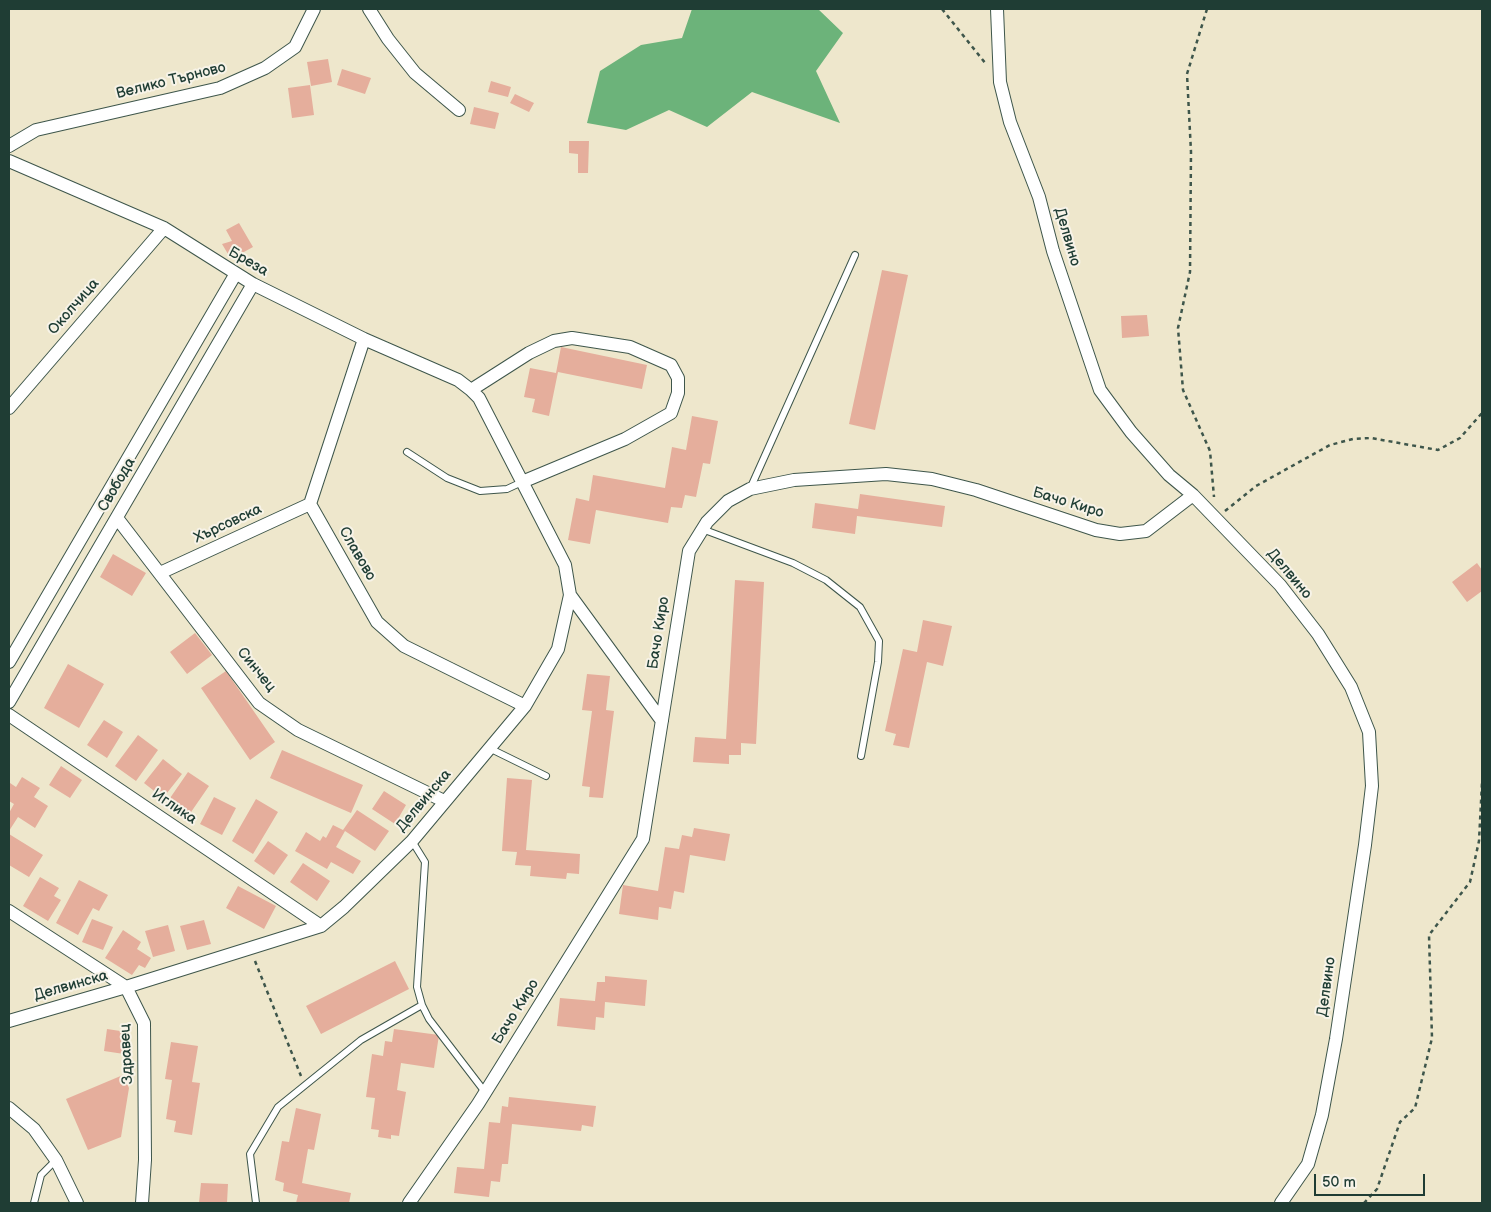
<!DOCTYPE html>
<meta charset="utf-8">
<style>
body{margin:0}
#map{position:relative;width:1491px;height:1212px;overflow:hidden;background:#eee7cc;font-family:"Balsamiq Sans",sans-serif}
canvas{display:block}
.frame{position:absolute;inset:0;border:10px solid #1f3d34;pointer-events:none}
.scale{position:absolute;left:1314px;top:1174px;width:111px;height:22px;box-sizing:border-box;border:2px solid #1f3d34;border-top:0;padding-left:6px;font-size:15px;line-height:18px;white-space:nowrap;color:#1f3d34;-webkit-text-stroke:4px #f7f3e8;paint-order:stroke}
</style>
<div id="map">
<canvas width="1491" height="1212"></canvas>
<div class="frame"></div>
<div class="scale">50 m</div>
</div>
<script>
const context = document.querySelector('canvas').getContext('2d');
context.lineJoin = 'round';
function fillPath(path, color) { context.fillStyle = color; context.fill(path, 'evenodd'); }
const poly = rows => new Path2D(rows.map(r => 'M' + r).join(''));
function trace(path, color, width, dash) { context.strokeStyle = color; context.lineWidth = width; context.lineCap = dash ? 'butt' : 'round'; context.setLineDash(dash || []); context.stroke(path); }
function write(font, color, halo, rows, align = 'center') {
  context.font = font + ' "Balsamiq Sans",sans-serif'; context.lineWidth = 4; context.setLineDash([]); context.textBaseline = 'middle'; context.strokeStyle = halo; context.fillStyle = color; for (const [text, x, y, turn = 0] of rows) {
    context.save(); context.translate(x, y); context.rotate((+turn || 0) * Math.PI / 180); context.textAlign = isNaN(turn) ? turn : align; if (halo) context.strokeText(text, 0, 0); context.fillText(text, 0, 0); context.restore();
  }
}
const forest = poly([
 [692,9,818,9,843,33,816,71,840,123,752,92,707,127,669,110,626,130,587,123,600,71,641,45,682,38]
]);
const building = poly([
 [328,59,332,82,311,86,307,62],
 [342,69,371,78,365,94,337,85],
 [491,81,511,87,508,97,488,92],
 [310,85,314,115,292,118,288,88],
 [515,94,534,103,529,112,510,103],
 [474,107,499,113,495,129,470,124],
 [569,141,589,141,588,173,578,173,578,154,569,153],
 [239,223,253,247,231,259,222,244,232,241,226,230],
 [882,270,908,275,875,430,849,424],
 [1147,315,1149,336,1122,338,1121,316],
 [561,347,647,365,642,389,558,372,549,416,532,412,535,399,524,397,530,368,556,373],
 [692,416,718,421,710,464,703,463,696,497,685,495,682,508,671,507,668,523,596,510,590,544,568,540,576,498,589,501,593,475,665,488,672,447,686,450],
 [860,494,945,506,942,527,857,516,855,534,812,528,815,503,858,509],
 [113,554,146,573,132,596,100,577],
 [1477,563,1482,570,1482,591,1467,602,1452,582],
 [735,580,764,582,756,744,741,743,741,755,729,755,729,764,693,762,695,737,726,739],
 [923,620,952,626,943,666,927,662,909,748,893,745,896,734,885,731,903,649,917,652],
 [195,633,212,655,187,674,170,652],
 [68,664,104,684,79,728,44,708],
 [226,671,275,742,250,760,201,688],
 [587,674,610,676,606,710,614,711,603,798,589,797,590,787,582,786,592,711,582,710],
 [104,720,123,732,107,758,87,745],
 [138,735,158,750,136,781,115,766],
 [282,750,363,785,351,813,270,778],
 [163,759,182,774,163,798,144,783],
 [61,766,82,780,70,798,49,785],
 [188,772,209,786,189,815,168,801],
 [22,777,40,788,34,797,48,806,35,828,18,817,9,831,9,813,14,804,9,801,9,785,10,783,16,787],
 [507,778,532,780,526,850,580,854,579,874,567,873,566,879,530,876,531,866,515,865,517,852,502,851],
 [384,791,406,805,395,824,372,809],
 [214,797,236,808,222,835,200,824],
 [256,799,278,812,253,854,232,841],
 [357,810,389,831,375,851,345,831,336,847,361,861,353,874,331,862,327,869,295,851,306,832,320,841,323,836,326,838,333,825,343,830],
 [694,828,730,834,725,861,690,855,684,893,674,891,671,909,659,907,658,920,619,914,623,885,658,891,665,847,679,849,682,835,692,837],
 [9,834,43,855,29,877,9,865],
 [268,841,288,855,274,875,254,861],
 [303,863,330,881,317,901,290,882],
 [40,877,59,888,54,896,61,900,48,921,23,906],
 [79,880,108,895,99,911,93,908,78,935,56,923],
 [238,886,276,906,264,929,226,908],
 [92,919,113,927,103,950,82,942],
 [204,920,211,944,187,950,180,926],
 [168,925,175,951,153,957,145,931],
 [123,930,141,942,137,949,151,958,145,968,139,965,132,975,105,958],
 [395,961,409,989,321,1034,306,1006],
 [605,976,647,980,645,1006,605,1002,604,1018,596,1017,595,1030,557,1026,560,998,595,1001,597,982,605,982],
 [107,1029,127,1032,124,1054,104,1051],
 [394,1029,439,1035,434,1068,401,1063,397,1090,406,1092,399,1136,391,1135,391,1139,378,1137,379,1130,371,1129,375,1098,366,1097,372,1054,383,1056,385,1041,392,1042],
 [171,1042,198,1046,192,1082,200,1083,192,1135,174,1132,176,1121,166,1119,172,1080,165,1079],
 [123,1075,129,1088,121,1137,88,1150,66,1099],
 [509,1097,596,1106,593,1127,582,1125,581,1131,512,1124,508,1164,502,1164,500,1182,491,1181,489,1197,454,1193,457,1167,484,1169,489,1122,500,1123,502,1106,508,1107],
 [296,1108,321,1114,314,1150,308,1149,302,1183,351,1193,349,1203,296,1203,298,1195,283,1191,284,1183,275,1180,282,1141,289,1142],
 [201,1183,228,1184,227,1203,199,1203]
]);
const path = poly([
 [942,9,986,64],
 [1207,9,1187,74,1191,152,1190,272,1178,328,1183,390,1210,451,1214,497],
 [1225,511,1256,486,1330,445,1353,439,1371,438,1438,450,1460,438,1482,413],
 [255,961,301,1076],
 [1364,1203,1377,1189,1400,1122,1415,1108,1432,1038,1429,935,1470,882,1479,841,1482,783]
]);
const service = poly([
 [407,452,447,478,480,491,507,489,522,482],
 [750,489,855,255],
 [702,529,793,563,826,580,860,607,879,641,878,662,861,756],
 [489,748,546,776],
 [412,841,425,862,417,987,422,1005,429,1019,485,1092],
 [34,1203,41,1175,56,1160],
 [256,1203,250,1154,278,1107,361,1040,422,1005]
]);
const minor = poly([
 [369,9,388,39,415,73,459,110],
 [997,9,1000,82,1010,122,1039,197,1053,251,1100,390,1131,432,1169,475,1193,495,1280,585,1318,634,1351,687,1369,732,1372,786,1365,845,1336,1039,1322,1115,1308,1164,1281,1203],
 [9,146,36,130,220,88,265,68,295,47,314,9],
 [9,161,164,228,253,284,364,339,458,380,471,390,479,398,565,565,570,595,558,649,525,706,412,841,344,907,321,926,126,987,9,1021],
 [364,339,310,504,377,622,404,646,525,706],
 [471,390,529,353,554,341,572,338,630,347,671,365,678,378,678,393,671,413,625,439,522,482],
 [9,408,164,228],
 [117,518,259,703,298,730,444,801],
 [160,573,310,504],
 [570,595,662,721],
 [9,662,235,275],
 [9,702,253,284],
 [9,715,321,926],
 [9,911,126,987,144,1023,145,1160,142,1203],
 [9,1108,34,1129,56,1160,77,1203],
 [409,1203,478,1104,643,839,689,551,707,522,728,501,750,489,794,480,886,474,932,479,976,490,1096,530,1120,534,1146,531,1193,495]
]);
const streetNames = [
 ["Велико Търново",171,81,-14],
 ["Делвино",1067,237,74],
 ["Бреза",248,262,30],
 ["Околчица",74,307,-49],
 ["Свобода",117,485,-60],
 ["Бачо Киро",1068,503,17],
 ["Хърсовска",228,524,-25],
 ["Славово",357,554,60],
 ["Делвино",1289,574,50],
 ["Бачо Киро",659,633,-81],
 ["Синчец",256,670,51],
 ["Делвинска",424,801,-50],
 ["Иглика",174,807,34],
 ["Делвинска",71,986,-16],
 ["Делвино",1327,987,-82],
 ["Бачо Киро",516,1012,-58],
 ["Здравец",127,1054,-93]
];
fillPath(forest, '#6cb37a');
fillPath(building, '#e5ae9c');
trace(service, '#3e564b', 8);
trace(minor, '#3e564b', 14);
trace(path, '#3e564b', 2.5, [4, 4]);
trace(service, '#fff', 6);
trace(minor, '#fff', 12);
write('15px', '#1f3d34', '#f7f3e8', streetNames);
</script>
